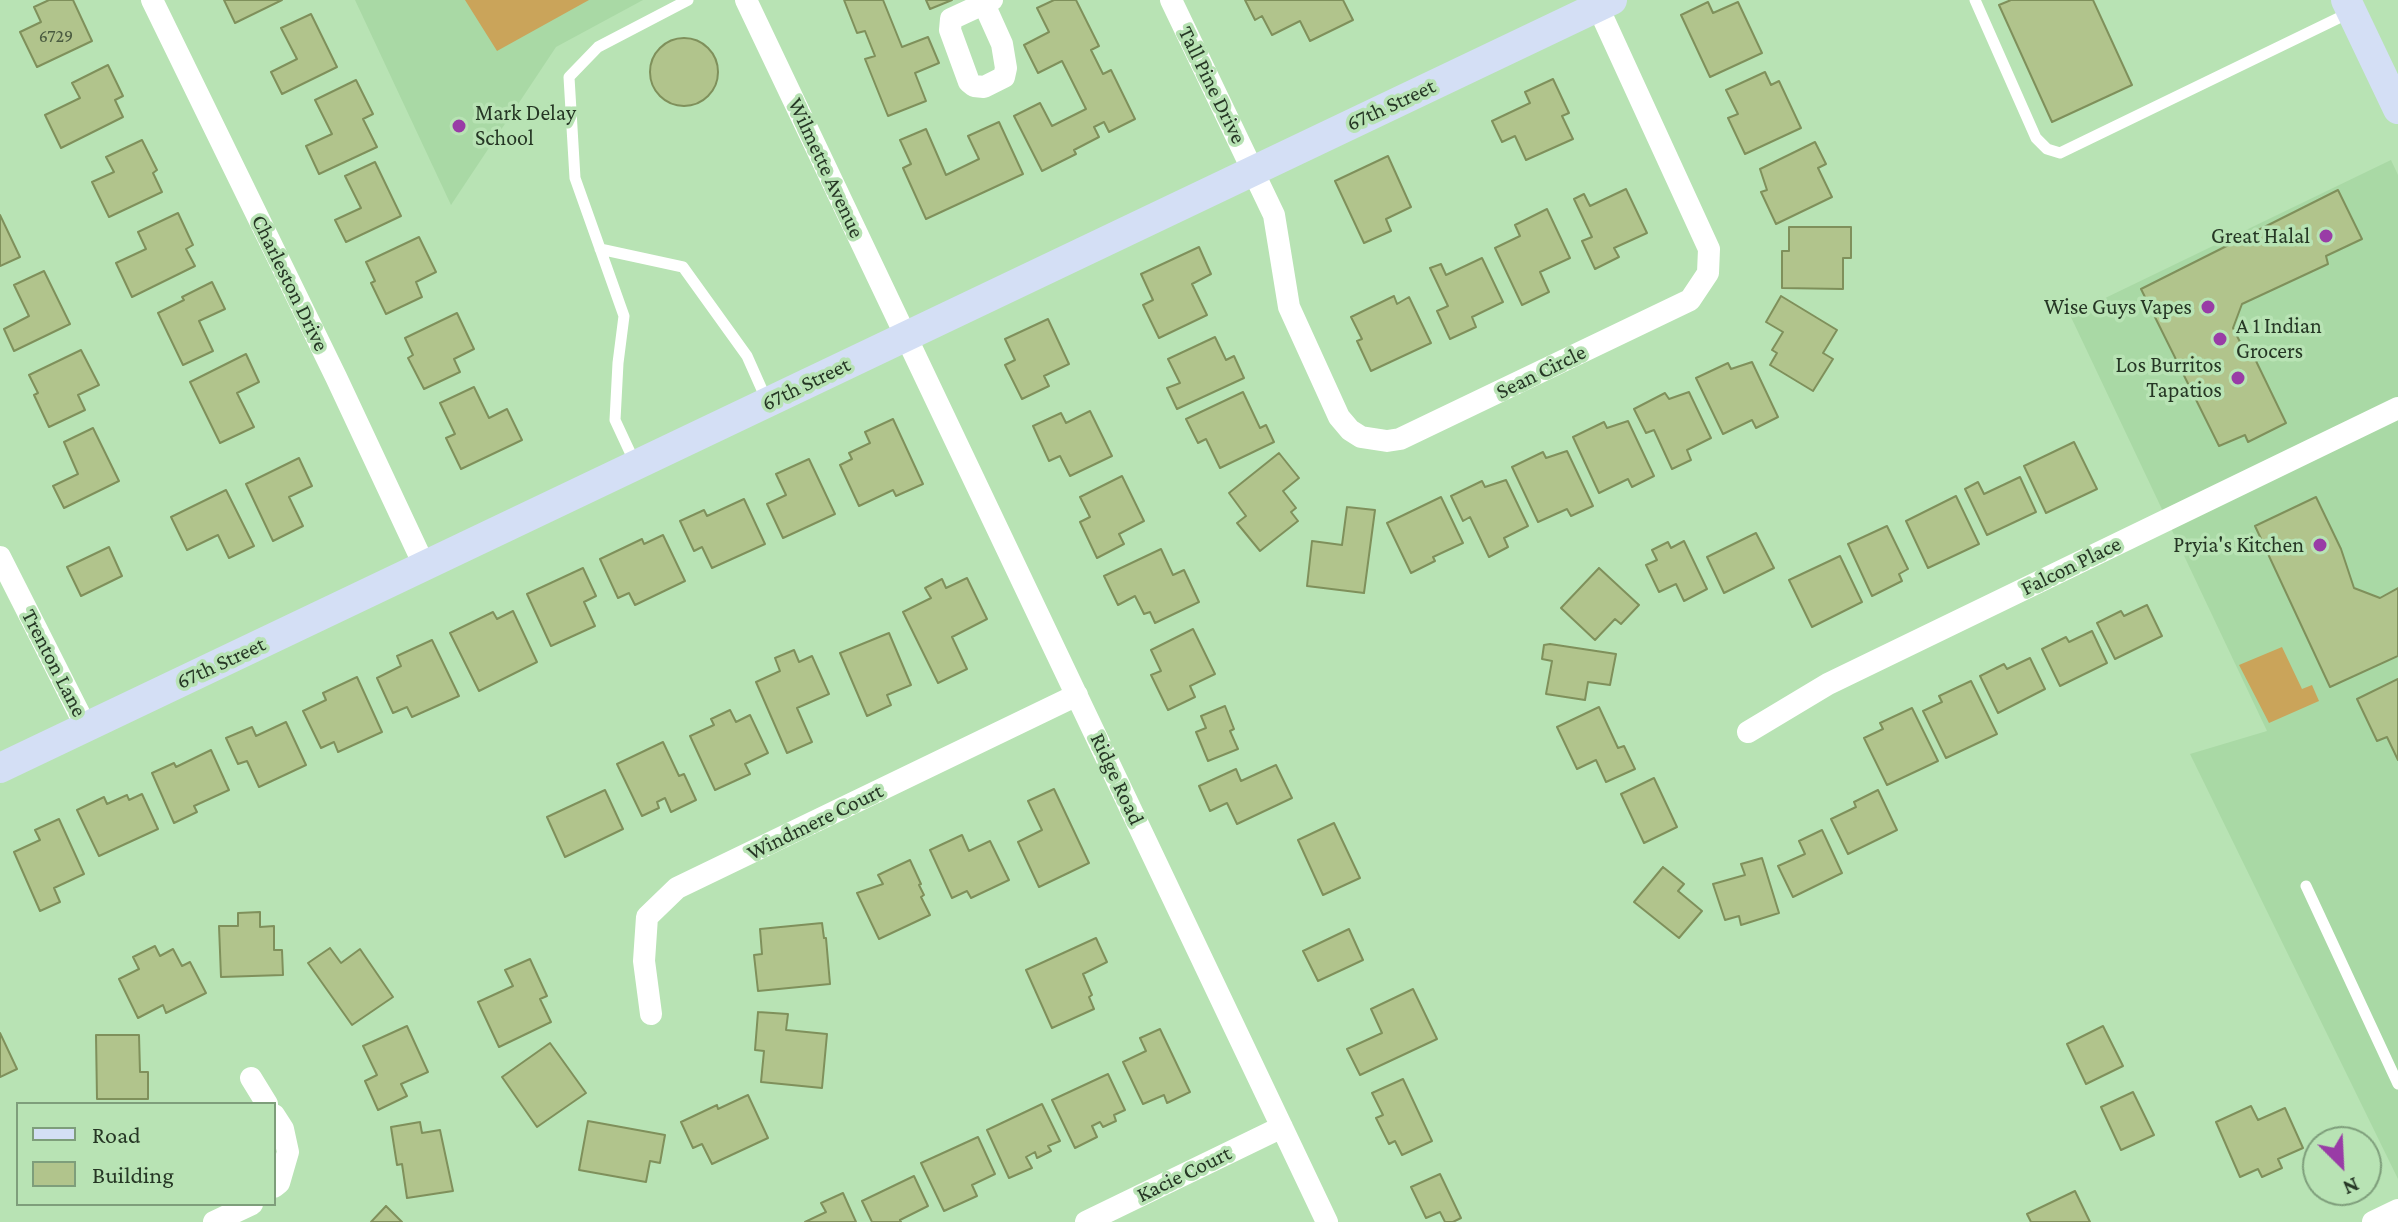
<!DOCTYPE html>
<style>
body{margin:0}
#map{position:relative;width:2398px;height:1222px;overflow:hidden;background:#b8e3b4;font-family:"Crimson Pro",serif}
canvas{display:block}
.legend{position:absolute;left:16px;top:1102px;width:260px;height:104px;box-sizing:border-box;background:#b8e3b4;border:2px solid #7e9e7b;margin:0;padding:10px 14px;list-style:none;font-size:24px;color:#263725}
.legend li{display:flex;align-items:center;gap:16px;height:40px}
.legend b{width:40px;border:2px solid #7e9e7b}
.north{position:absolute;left:2302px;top:1126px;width:80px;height:80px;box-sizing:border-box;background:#b8e3b4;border:2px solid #7e9e7b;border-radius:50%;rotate:156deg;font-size:22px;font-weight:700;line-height:32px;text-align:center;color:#263725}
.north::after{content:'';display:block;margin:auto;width:28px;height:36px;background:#993ca6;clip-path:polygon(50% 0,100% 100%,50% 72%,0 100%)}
</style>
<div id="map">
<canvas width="2398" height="1222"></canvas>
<ul class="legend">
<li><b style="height:10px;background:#d4dff5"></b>Road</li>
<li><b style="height:22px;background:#b1c48c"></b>Building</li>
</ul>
<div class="north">N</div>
</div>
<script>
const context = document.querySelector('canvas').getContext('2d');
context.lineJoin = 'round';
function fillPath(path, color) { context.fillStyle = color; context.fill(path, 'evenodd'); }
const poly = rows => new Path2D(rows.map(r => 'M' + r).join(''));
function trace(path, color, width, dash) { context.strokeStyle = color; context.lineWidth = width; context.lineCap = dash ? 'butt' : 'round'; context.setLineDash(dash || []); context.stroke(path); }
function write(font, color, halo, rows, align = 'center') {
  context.font = font + ' "Crimson Pro",serif'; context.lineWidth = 7; context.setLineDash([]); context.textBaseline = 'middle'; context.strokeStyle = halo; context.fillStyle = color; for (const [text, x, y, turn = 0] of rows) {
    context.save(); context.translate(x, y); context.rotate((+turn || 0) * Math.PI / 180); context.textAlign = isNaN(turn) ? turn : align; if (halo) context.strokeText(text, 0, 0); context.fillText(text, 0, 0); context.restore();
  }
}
const built = poly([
 [355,0,643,0,556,47,451,205],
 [2391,160,2398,175,2398,1179,2190,754,2267,731,2070,315]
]);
const green = poly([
 [465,0,589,0,497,51],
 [2282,647,2302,689,2312,685,2319,701,2269,723,2239,665]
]);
const building = poly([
 [49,0,73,0,92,41,37,67,20,32,41,22,34,7,49,0],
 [224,0,282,0,235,23,224,0],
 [844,0,883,0,902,47,928,37,939,63,915,73,926,101,888,116,865,59,875,56,865,31,857,33,844,0],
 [926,0,952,0,930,9,926,0],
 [1054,0,1076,0,1099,46,1091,50,1103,74,1111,70,1135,119,1109,132,1104,122,1094,127,1099,137,1074,150,1076,154,1042,171,1014,116,1040,103,1052,126,1086,109,1062,61,1038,73,1024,45,1049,32,1037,8,1054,0],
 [1245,0,1343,0,1353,20,1310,41,1300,21,1272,35,1262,16,1255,20,1245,0],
 [2011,0,2093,0,2132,85,2052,122,1999,5,2011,0],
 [1708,2,1713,13,1738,2,1762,53,1710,77,1681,15,1708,2],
 [311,14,337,67,282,94,271,72,297,59,281,28,311,14],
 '650 72a34 34 0 1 1 68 0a34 34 0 1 1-68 0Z',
 [108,65,123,96,115,100,123,117,61,148,45,115,80,98,72,83,108,65],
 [1765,72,1771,85,1779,81,1801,128,1745,154,1728,118,1738,114,1726,90,1765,72],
 [1553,79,1569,113,1562,116,1573,139,1526,160,1515,136,1502,142,1492,121,1530,103,1525,92,1553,79],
 [356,80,373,114,363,119,377,147,319,174,306,146,332,134,315,100,356,80],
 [999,122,1023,174,926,219,903,168,911,164,900,140,926,129,946,175,979,159,968,136,999,122],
 [142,140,157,170,153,173,162,192,109,217,92,182,114,172,106,157,142,140],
 [1815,142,1826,164,1818,168,1832,197,1776,224,1761,192,1767,190,1760,169,1815,142],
 [1388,156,1411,207,1386,219,1391,231,1364,243,1335,181,1388,156],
 [375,162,401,216,346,242,335,220,361,208,345,176,375,162],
 [1626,189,1647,233,1614,248,1619,257,1595,269,1582,241,1592,237,1574,199,1584,194,1590,206,1626,189],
 [2338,190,2362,239,2326,256,2328,264,2242,304,2233,328,2243,348,2256,361,2286,423,2248,442,2245,435,2219,446,2141,289,2338,190],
 [1547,209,1570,258,1540,272,1549,292,1522,305,1495,248,1520,236,1515,225,1547,209],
 [178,213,193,245,186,249,195,266,132,297,116,263,146,249,138,232,178,213],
 [0,215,20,257,0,266,0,215],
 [1789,227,1851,227,1851,258,1843,258,1843,289,1782,288,1782,251,1789,251,1789,227],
 [419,237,436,272,416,282,422,297,386,314,371,283,375,281,366,262,419,237],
 [1199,247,1211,274,1192,284,1207,315,1159,338,1143,305,1153,300,1141,274,1199,247],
 [1482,258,1503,302,1472,317,1476,327,1450,339,1437,311,1448,306,1430,268,1441,264,1446,275,1482,258],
 [44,271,70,324,14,351,4,329,29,316,14,285,44,271],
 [212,282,225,309,199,321,213,351,183,365,158,313,184,300,182,297,212,282],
 [1394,296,1397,304,1409,297,1431,343,1371,371,1357,341,1362,339,1351,317,1394,296],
 [1781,296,1837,330,1823,353,1833,359,1813,391,1770,365,1777,353,1772,350,1783,332,1766,322,1781,296],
 [457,313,474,349,454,359,460,372,424,389,408,358,413,355,405,338,457,313],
 [1048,319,1069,364,1044,376,1049,386,1022,399,1005,365,1015,360,1005,339,1048,319],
 [1215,337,1226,360,1234,356,1244,378,1177,409,1167,388,1180,383,1168,359,1215,337],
 [81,350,99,385,78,395,85,410,49,427,34,395,38,393,29,375,81,350],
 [246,354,259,382,237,393,254,427,220,443,190,382,246,354],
 [1752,362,1778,417,1756,428,1752,420,1723,434,1696,378,1728,363,1731,369,1752,362],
 [474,387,489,418,507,409,522,440,461,469,446,438,455,434,440,403,474,387],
 [1243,392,1260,428,1266,425,1274,442,1220,468,1206,439,1198,443,1186,419,1243,392],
 [1689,392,1711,438,1687,450,1691,460,1672,469,1654,430,1646,433,1634,409,1665,393,1669,399,1689,392],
 [1090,411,1112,456,1070,476,1060,456,1049,461,1033,426,1061,413,1066,423,1090,411],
 [893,419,923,484,896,496,893,490,859,506,840,465,852,459,849,453,870,443,865,432,893,419],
 [1628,421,1654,476,1632,487,1628,479,1599,493,1573,437,1604,422,1607,428,1628,421],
 [93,428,119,481,64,508,53,486,78,474,64,442,93,428],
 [2074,442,2097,489,2046,513,2024,466,2074,442],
 [1567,451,1593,506,1571,516,1567,509,1538,522,1512,467,1543,452,1546,458,1567,451],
 [1279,453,1299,478,1283,491,1296,508,1291,512,1298,521,1260,551,1237,523,1246,516,1229,493,1279,453],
 [299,458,312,486,289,497,303,526,273,541,246,484,299,458],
 [809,459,835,514,783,538,767,504,786,495,776,474,809,459],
 [1122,476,1144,521,1119,534,1124,544,1097,558,1080,522,1090,517,1080,497,1122,476],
 [2020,477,2036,512,1987,535,1965,489,1978,482,1984,494,2020,477],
 [1506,480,1528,526,1504,538,1508,547,1489,557,1470,517,1463,521,1451,496,1482,481,1485,487,1506,480],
 [226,490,254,546,229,558,218,535,187,550,171,517,226,490],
 [1956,496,1979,544,1928,568,1906,521,1956,496],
 [1441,497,1463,543,1433,557,1435,561,1411,573,1387,523,1441,497],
 [2316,497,2341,549,2354,588,2380,598,2398,588,2398,656,2330,687,2255,526,2316,497],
 [744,499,765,544,712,568,702,547,694,551,680,521,704,510,707,516,744,499],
 [1347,507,1375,510,1364,593,1307,586,1312,541,1342,545,1347,507],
 [1887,526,1908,569,1899,574,1902,581,1872,596,1848,544,1887,526],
 [1756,533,1774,568,1724,593,1707,557,1756,533],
 [663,535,685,581,635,605,629,593,618,598,600,559,642,539,644,544,663,535],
 [1684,541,1707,589,1684,601,1676,584,1659,592,1646,565,1657,560,1652,550,1668,542,1671,548,1684,541],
 [109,547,122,576,81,596,67,567,109,547],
 [1161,549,1173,575,1184,570,1199,602,1155,623,1150,612,1144,614,1135,596,1118,605,1104,576,1161,549],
 [1840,556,1862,602,1812,627,1789,580,1840,556],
 [583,568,596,596,584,602,595,626,551,646,527,594,583,568],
 [1599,568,1639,605,1621,624,1615,619,1595,640,1561,608,1599,568],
 [967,578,987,619,952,637,967,669,938,683,903,612,931,598,925,588,942,579,946,588,967,578],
 [2147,605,2162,636,2115,659,2097,623,2121,611,2124,616,2147,605],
 [513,611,537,662,479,691,450,633,493,612,497,619,513,611],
 [1193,629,1215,674,1190,686,1195,697,1168,710,1151,675,1161,671,1151,650,1193,629],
 [2092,631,2107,663,2060,686,2042,649,2066,637,2069,642,2092,631],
 [889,633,911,685,887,695,891,705,867,716,840,653,889,633],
 [432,640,459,696,412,717,407,707,393,713,377,678,401,666,397,656,432,640],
 [1550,644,1616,654,1610,685,1588,682,1585,700,1546,694,1552,661,1542,659,1544,645,1550,644],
 [794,650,799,662,812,656,829,694,797,708,812,742,787,753,756,682,780,671,775,658,794,650],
 [2030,658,2045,689,1998,713,1980,676,2004,664,2007,669,2030,658],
 [357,677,382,732,338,752,334,742,321,748,303,711,326,700,323,693,357,677],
 [2398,679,2398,760,2387,737,2377,741,2357,699,2398,679],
 [1971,681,1997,734,1946,758,1923,711,1942,702,1939,696,1971,681],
 [1225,706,1234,729,1230,731,1238,749,1208,761,1196,732,1206,728,1201,716,1225,706],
 [1599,707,1618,748,1624,746,1635,769,1606,782,1596,760,1577,769,1557,727,1599,707],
 [1912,708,1938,761,1887,785,1864,738,1883,729,1880,723,1912,708],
 [730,710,736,722,750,715,768,753,745,764,750,774,715,790,690,736,714,725,711,719,730,710],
 [286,722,306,765,259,787,247,761,238,764,226,738,252,727,256,736,286,722],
 [663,742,679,776,684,774,696,800,671,812,665,798,657,802,659,808,642,816,617,764,663,742],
 [211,750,229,790,194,806,197,812,174,823,152,773,174,763,176,767,211,750],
 [1276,765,1292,798,1237,824,1227,803,1210,811,1199,786,1236,769,1241,781,1276,765],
 [1654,778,1677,827,1644,843,1621,794,1654,778],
 [1054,789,1089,863,1039,887,1018,842,1042,830,1028,801,1054,789],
 [605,790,623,829,565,857,547,817,605,790],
 [1878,790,1897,830,1848,854,1831,819,1856,807,1854,802,1878,790],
 [142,794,158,829,99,856,77,810,104,797,107,804,127,795,129,800,142,794],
 [59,819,84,874,54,888,60,902,40,911,14,852,40,840,35,830,59,819],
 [1334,823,1360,878,1323,895,1298,840,1334,823],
 [1822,830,1842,873,1793,897,1778,866,1805,854,1799,841,1822,830],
 [962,835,969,851,990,841,1009,880,971,898,967,891,952,898,930,850,962,835],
 [1762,858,1779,913,1741,925,1739,916,1725,920,1713,884,1745,875,1741,864,1762,858],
 [910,860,921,884,919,885,924,895,921,897,930,915,879,939,857,893,883,884,878,875,910,860],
 [1663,867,1684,884,1678,891,1702,911,1679,938,1634,902,1663,867],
 [260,912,260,927,274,926,274,950,282,950,283,975,221,977,219,926,238,926,238,913,260,912],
 [822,923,824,938,826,938,830,984,758,991,754,955,762,954,760,929,822,923],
 [1349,929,1363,960,1318,981,1303,951,1349,929],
 [1096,938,1107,962,1083,974,1092,995,1089,997,1094,1009,1052,1028,1026,970,1096,938],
 [155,946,160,956,173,949,182,966,190,962,206,993,166,1013,163,1005,138,1018,119,979,139,969,133,957,155,946],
 [330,948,341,963,360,949,393,997,352,1025,308,963,330,948],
 [530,959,547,996,540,999,551,1022,499,1047,478,1002,513,986,505,970,530,959],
 [1413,989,1437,1039,1360,1075,1347,1049,1382,1033,1371,1009,1413,989],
 [758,1012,788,1014,786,1030,827,1034,822,1088,761,1082,764,1051,755,1050,758,1012],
 [407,1026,428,1072,401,1084,407,1096,378,1110,365,1081,377,1075,363,1046,407,1026],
 [2103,1026,2123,1066,2086,1084,2067,1044,2103,1026],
 [1160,1029,1190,1092,1167,1103,1164,1095,1143,1104,1123,1062,1146,1051,1140,1038,1160,1029],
 [0,1033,17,1069,0,1077,0,1033],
 [96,1035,139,1035,140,1072,148,1072,148,1099,97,1099,96,1035],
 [550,1043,586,1093,537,1127,502,1077,550,1043],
 [1108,1074,1125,1110,1114,1115,1116,1121,1103,1127,1100,1122,1092,1126,1097,1137,1075,1148,1052,1100,1108,1074],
 [1403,1079,1432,1141,1402,1155,1395,1141,1389,1144,1376,1118,1383,1115,1372,1093,1403,1079],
 [2133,1092,2154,1135,2121,1150,2101,1107,2133,1092],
 [748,1095,768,1138,712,1164,702,1144,693,1148,681,1122,717,1105,718,1109,748,1095],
 [1042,1104,1060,1141,1048,1146,1051,1151,1037,1158,1035,1152,1026,1157,1032,1168,1009,1178,987,1130,1042,1104],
 [2251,1106,2258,1120,2285,1108,2303,1148,2278,1159,2282,1168,2262,1177,2258,1169,2240,1177,2216,1122,2251,1106],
 [588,1121,665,1135,660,1163,650,1161,646,1182,579,1170,588,1121],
 [420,1122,422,1133,440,1130,453,1191,407,1198,402,1164,397,1165,391,1127,420,1122],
 [978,1137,995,1174,972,1185,977,1196,944,1211,921,1163,978,1137],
 [1440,1174,1461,1218,1453,1222,1445,1222,1440,1212,1426,1218,1411,1187,1440,1174],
 [914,1176,928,1206,900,1220,901,1222,872,1222,862,1201,914,1176],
 [2075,1191,2090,1222,2031,1222,2027,1214,2075,1191],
 [843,1193,856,1222,805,1222,826,1212,821,1203,843,1193],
 [386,1206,402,1222,371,1222,386,1206]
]);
const lane = poly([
 [1975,0,2036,138,2047,149,2060,153,2351,12],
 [600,249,683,267,747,356,767,401],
 [635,463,615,420,618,363,624,316,575,178,569,77,598,47,688,0],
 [2306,886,2398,1084]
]);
const street = poly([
 [152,0,336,377,425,567],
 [746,0,1327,1222],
 [1171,0,1274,215,1289,307,1339,417,1350,430,1361,437,1387,441,1400,439,1690,300,1708,273,1709,249,1598,7],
 [984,4,1002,44,1006,68,1004,77,984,87,974,86,969,82,950,30,951,19,992,0],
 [0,557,86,727],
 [1748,732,1828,684,2398,408],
 [651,1014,644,961,647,917,677,888,1077,695],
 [251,1078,267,1104],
 [274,1115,283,1129,288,1152,279,1183,274,1187],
 [214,1222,252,1204],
 [1086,1222,1282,1127],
 [2373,1222,2398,1210]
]);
const secondary = poly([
 [2346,0,2398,109],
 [0,768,1612,0]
]);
const markers = [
 [459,126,8,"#993ca6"],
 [2326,236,8,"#993ca6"],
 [2208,307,8,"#993ca6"],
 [2220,339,8,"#993ca6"],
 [2238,378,8,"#993ca6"],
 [2320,545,8,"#993ca6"]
];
const numberNames = [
 ["6729",56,36]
];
const streetNames = [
 ["Tall Pine Drive",1212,85,64],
 ["67th Street",1391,105,-25],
 ["Wilmette Avenue",826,168,65],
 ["Charleston Drive",290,283,64],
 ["Sean Circle",1541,372,-26],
 ["67th Street",806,384,-26],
 ["Falcon Place",2071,566,-26],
 ["Trenton Lane",54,663,63],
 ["67th Street",221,663,-25],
 ["Ridge Road",1117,779,65],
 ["Windmere Court",815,822,-26],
 ["Kacie Court",1184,1174,-26]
];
const poiNames = [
 ["Mark Delay",475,113,"left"],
 ["School",475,138,"left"],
 ["Great Halal",2310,236],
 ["Wise Guys Vapes",2192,307],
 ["A 1 Indian",2236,326,"left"],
 ["Grocers",2236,351,"left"],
 ["Los Burritos",2222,365],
 ["Tapatios",2222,390],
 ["Pryia's Kitchen",2304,545]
];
fillPath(built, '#a9d9a5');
fillPath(green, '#caa45a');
fillPath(building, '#b1c48c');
trace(building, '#7f905b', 2);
trace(lane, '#fff', 11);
trace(street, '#fff', 22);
trace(secondary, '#d4dff5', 30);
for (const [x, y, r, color] of markers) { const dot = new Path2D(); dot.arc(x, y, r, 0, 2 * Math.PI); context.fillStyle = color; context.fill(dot); trace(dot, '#b8e3b4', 3); }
write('18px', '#495a3f', null, numberNames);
write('22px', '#263725', '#b8e3b4', streetNames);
write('22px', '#263725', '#b8e3b4', poiNames, 'right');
</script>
